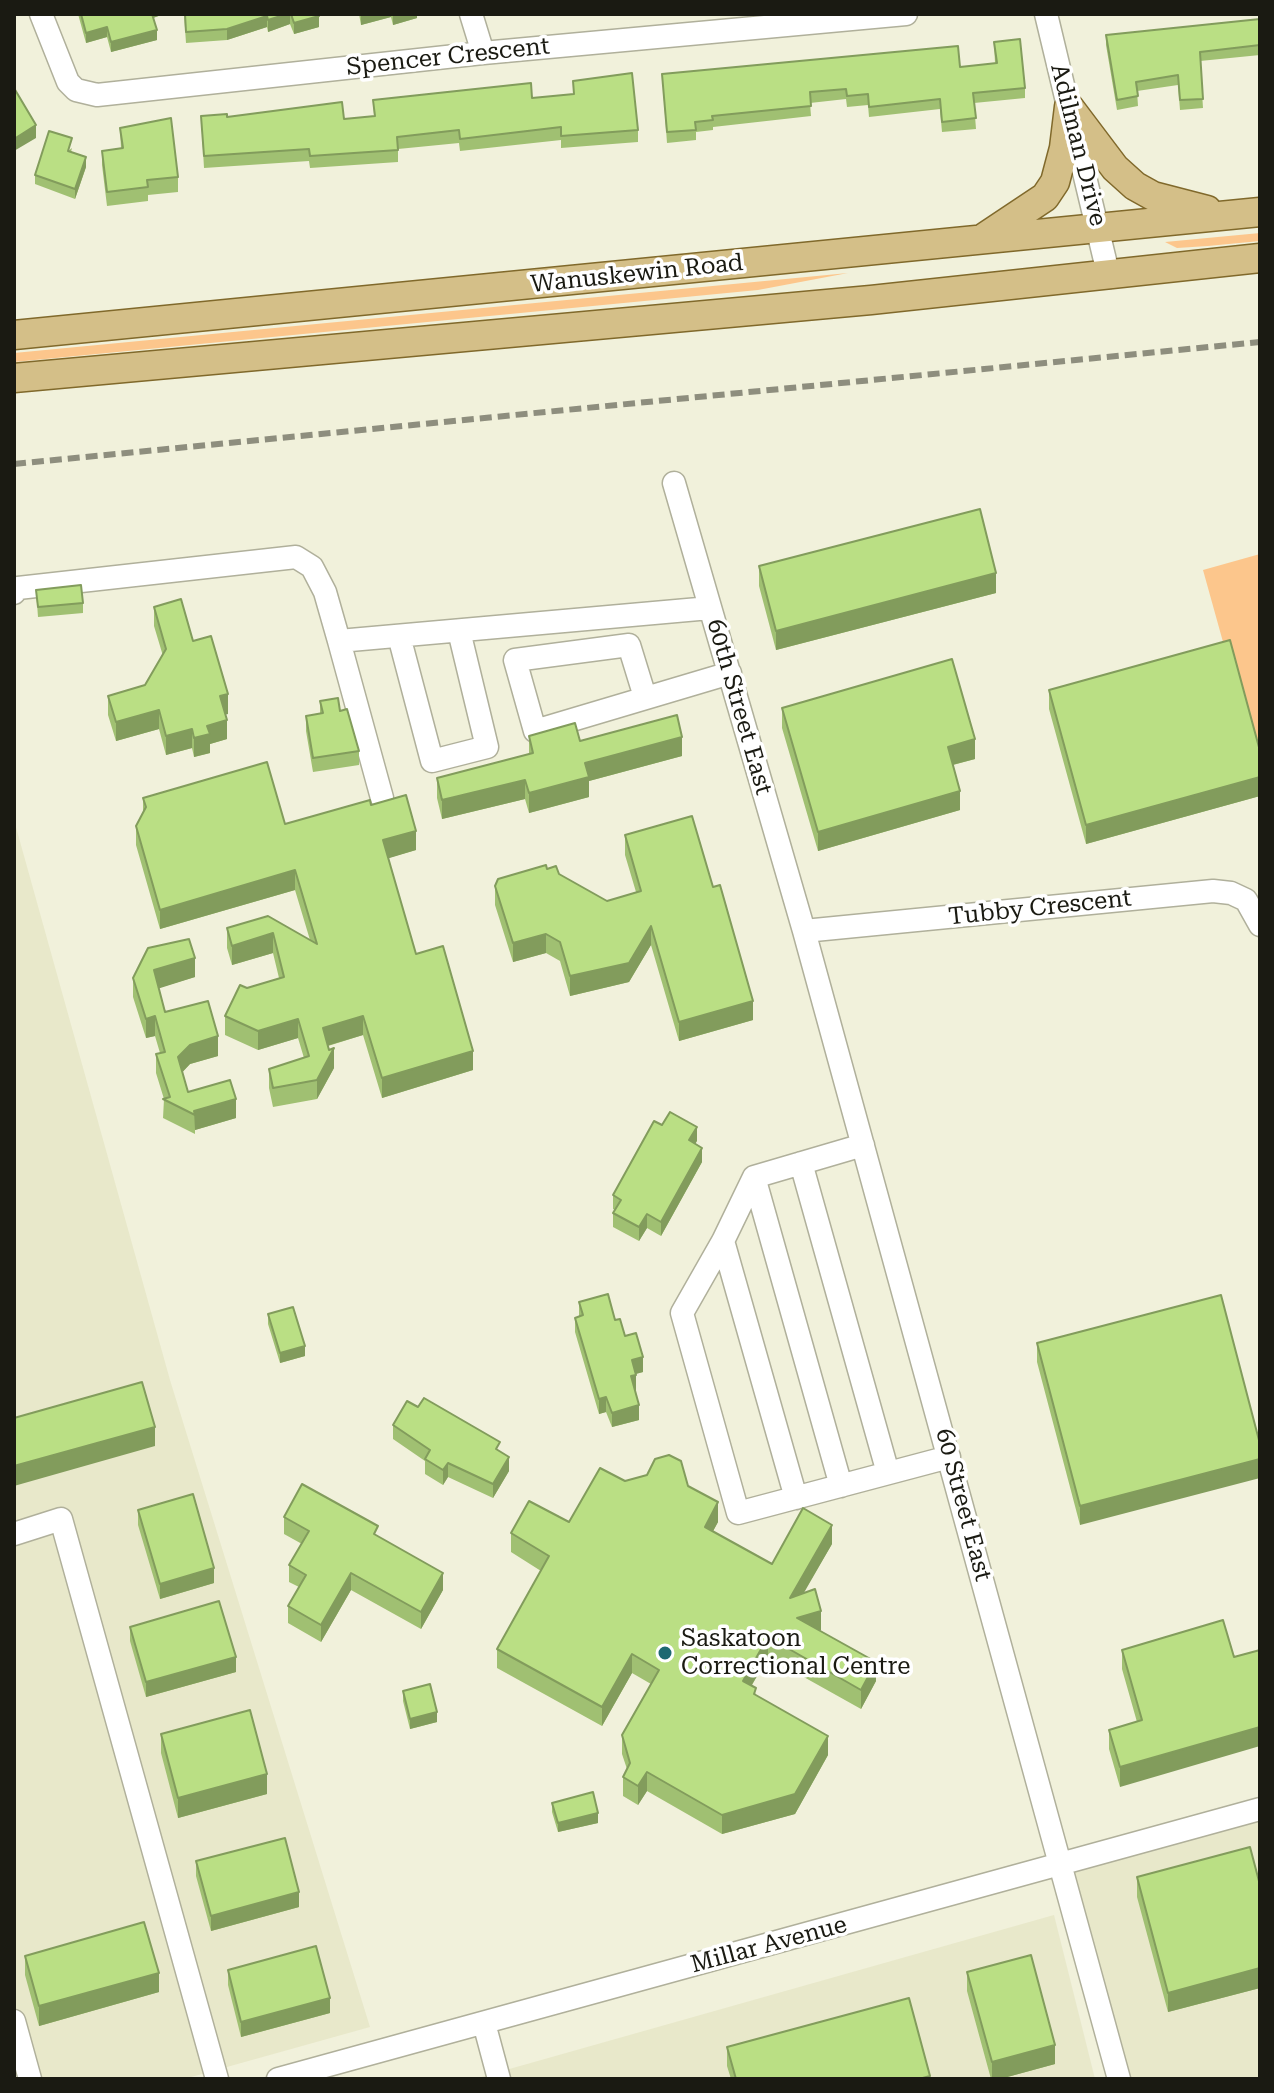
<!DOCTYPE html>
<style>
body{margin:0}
#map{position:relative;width:1274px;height:2093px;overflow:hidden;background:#f1f1db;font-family:"Roboto Serif",serif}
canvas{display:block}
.frame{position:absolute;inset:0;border:16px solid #1a1a12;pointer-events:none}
</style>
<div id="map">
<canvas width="1274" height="2093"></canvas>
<div class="frame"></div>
</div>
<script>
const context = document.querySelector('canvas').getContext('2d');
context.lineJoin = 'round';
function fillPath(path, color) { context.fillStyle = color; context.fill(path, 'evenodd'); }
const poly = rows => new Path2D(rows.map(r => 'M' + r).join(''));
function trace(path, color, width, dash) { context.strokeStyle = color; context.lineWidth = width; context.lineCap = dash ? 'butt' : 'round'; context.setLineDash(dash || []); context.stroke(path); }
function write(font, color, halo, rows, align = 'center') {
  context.font = font + ' "Roboto Serif",serif'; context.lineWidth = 7; context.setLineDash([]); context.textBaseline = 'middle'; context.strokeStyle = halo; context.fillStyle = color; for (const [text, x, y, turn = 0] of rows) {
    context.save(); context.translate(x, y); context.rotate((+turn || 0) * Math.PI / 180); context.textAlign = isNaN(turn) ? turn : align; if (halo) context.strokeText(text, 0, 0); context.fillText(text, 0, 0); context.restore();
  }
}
const built = poly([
 [14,820,170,1380,370,2027,184,2079,14,2079],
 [1260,1809,1260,2079,1119,2079,1062,1865],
 [1054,1915,1095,2079,474,2079]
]);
const green = poly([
 [1260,233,1260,241,1208,246,1177,248,1165,242],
 [848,273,758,290,14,362,14,353],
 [1260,554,1260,775,1203,570]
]);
const minor = poly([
 [41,14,68,82,76,90,97,95,483,53,906,14],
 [471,14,483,53],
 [1046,14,1109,277],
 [674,483,804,931,1119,2079],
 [14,593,18,588,296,557,312,567,325,592,339,641,710,608],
 [399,636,432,761,487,747,459,631],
 [339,641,382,798],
 [645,697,629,645,515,660,535,731,730,673],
 [804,931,1213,891,1231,893,1246,900,1260,925],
 [863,1145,754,1177,723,1241,682,1313,738,1513,949,1457],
 [801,1163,888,1473],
 [754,1177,841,1486],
 [723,1241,796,1498],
 [14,1534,61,1519,217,2079],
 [14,2021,30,2079],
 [484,2023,499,2079],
 [278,2079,1260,1809]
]);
const major = poly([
 [1069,107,1115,168,1135,186,1153,196,1207,210],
 [985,237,1045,197,1055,182,1064,148,1069,107],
 [14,335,1260,212],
 [14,378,871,300,1260,258]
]);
const rail = poly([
 [14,464,1260,342]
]);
const wall = poly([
 [78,14,164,14,153,18,157,40,111,52,107,37,86,43],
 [184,14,324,14,319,15,319,27,294,34,290,24,268,32,267,27,227,40,186,43],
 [359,14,417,14,417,18,393,25,391,17,361,25],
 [1260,19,1260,55,1200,61,1203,108,1180,110,1178,85,1137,91,1138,106,1117,110,1106,45,1106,35],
 [994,42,1025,88,1025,98,974,103,976,129,942,132,940,109,869,117,868,105,847,107,846,99,810,103,811,116,713,127,713,130,696,132,696,140,667,143,662,74,960,67,995,63],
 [573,81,638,130,638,142,561,148,561,140,460,151,459,143,398,149,398,162,310,168,309,161,204,168,201,116,344,119,374,116,373,100,532,98,573,94],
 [120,128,178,177,178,192,148,195,148,201,107,206,102,165,102,151,121,148],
 [72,148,71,152,86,167,75,199,35,184,35,175],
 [759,566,996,593,776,650,759,586],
 [36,590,83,603,83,613,38,617],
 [154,607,193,641,228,714,225,714,227,739,210,744,210,753,194,757,192,748,166,755,159,729,116,741,108,715,108,696,145,685,163,656,154,626],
 [1049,690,1260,751,1260,796,1086,844,1049,709],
 [320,701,340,711,359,751,359,765,313,772,306,731,306,716,320,714],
 [782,708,975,759,953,765,960,810,818,851,782,728],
 [529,736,580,741,682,756,589,781,589,797,529,813,525,799,442,819,437,798,437,778,529,754],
 [143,798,285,824,371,805,416,850,388,858,416,954,473,1070,382,1098,363,1035,328,1046,334,1068,317,1099,273,1107,269,1088,269,1069,304,1058,298,1038,258,1050,225,1035,225,1016,247,988,279,978,273,953,232,965,227,948,227,928,310,940,295,890,160,929,136,845,136,826,143,812],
 [625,835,713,887,753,1020,679,1041,651,945,629,982,570,996,560,961,546,953,513,962,495,905,495,886,547,869,559,874,607,901,636,892,625,855],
 [195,977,158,988,165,1012,218,1056,190,1064,182,1072,188,1092,236,1118,195,1130,195,1134,163,1118,164,1099,156,1073,156,1054,160,1053,155,1036,146,1038,133,997,133,978],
 [697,1141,695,1143,702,1162,661,1236,647,1228,639,1241,613,1227,613,1213,615,1210,613,1209,613,1195],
 [1221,1295,1080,1525,1037,1362,1037,1343],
 [579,1302,615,1320,625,1336,643,1372,635,1374,635,1390,639,1420,612,1427,606,1412,599,1414,575,1332,575,1318,579,1316],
 [268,1314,305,1356,280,1363,268,1324],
 [393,1425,500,1451,509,1471,493,1498,448,1477,443,1485,425,1474,425,1461,393,1439],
 [625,1481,688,1486,718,1522,713,1531,772,1564,832,1544,803,1593,821,1630,819,1631,876,1681,861,1709,768,1657,752,1685,756,1695,828,1755,795,1814,722,1834,647,1791,638,1805,623,1796,623,1777,627,1769,622,1754,622,1735,651,1684,632,1673,602,1726,497,1668,497,1649,541,1571,511,1552,511,1533,569,1522],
 [138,1510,214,1583,160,1599,138,1525],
 [284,1517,378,1536,443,1590,421,1629,351,1590,321,1642,288,1623,288,1606,299,1587,289,1582,289,1565,302,1544,284,1534],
 [1223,1620,1120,1787,1109,1749,1109,1730,1137,1722,1122,1669,1122,1650],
 [130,1627,236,1672,146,1697,130,1641],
 [403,1691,437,1722,410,1729,403,1701],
 [161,1734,267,1794,178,1818,161,1753],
 [552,1803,598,1823,558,1832,552,1812],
 [196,1861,299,1907,211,1931,196,1876],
 [1137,1877,1260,1885,1260,1988,1168,2012,1137,1897],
 [25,1956,159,1992,39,2026,25,1975],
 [228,1970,330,2013,241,2037,228,1985],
 [967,1972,1055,2064,1000,2079,991,2079,967,1991],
 [727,2047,930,2079,731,2079,727,2066]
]);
const shadedWall = poly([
 [150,14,164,14,150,19],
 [287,14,290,14,290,24,268,32,268,20],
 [361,14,391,14,391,17,361,25],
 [393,14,417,14,417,18,393,25],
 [267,16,267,27,227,40,227,29],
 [319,16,319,27,294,34,294,23],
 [107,27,107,37,86,43,86,33],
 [157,30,157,40,111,52,111,42],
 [36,125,36,138,14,151,14,139],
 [86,157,86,167,75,199,75,189],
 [996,573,996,593,776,650,776,631],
 [228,694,228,714,220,716,220,696],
 [159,710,159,729,116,741,116,722],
 [227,720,227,739,210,744,210,753,194,757,194,738,207,726],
 [192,729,192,748,166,755,166,736],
 [682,737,682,756,589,781,589,797,529,813,529,793,585,763],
 [975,739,975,759,948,766,948,747],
 [1260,777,1260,796,1086,844,1086,825],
 [525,780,525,799,442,819,442,800],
 [960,791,960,810,818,851,818,832],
 [416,831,416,850,383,860,383,840],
 [295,870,295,890,160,929,160,910],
 [651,926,651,945,629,982,570,996,570,976],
 [273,933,273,953,232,965,232,946],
 [546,934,546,953,513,962,513,943],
 [195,958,195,977,154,990,154,970],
 [753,1001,753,1020,679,1041,679,1022],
 [155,1016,155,1036,146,1038,146,1019],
 [363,1016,363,1035,323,1047,323,1028],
 [298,1019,298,1038,258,1050,258,1031],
 [218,1036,218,1056,190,1064,178,1077,178,1057,190,1045],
 [334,1048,334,1068,317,1099,317,1080],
 [473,1051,473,1070,382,1098,382,1078],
 [236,1099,236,1118,195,1130,194,1111],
 [697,1127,697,1141,689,1154,689,1140],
 [702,1148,702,1162,661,1236,661,1222],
 [647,1214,647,1228,639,1241,639,1227],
 [305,1346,305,1356,280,1363,280,1353],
 [643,1357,643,1372,632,1375,632,1360],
 [636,1375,636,1390,631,1391,631,1376],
 [606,1397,606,1412,599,1414,599,1399],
 [639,1405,639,1420,612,1427,612,1413],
 [155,1427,155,1446,14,1486,14,1466],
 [509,1457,509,1471,493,1498,493,1484],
 [1260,1459,1260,1478,1080,1525,1080,1506],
 [448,1463,448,1477,443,1485,443,1470],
 [718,1502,718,1522,705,1546,705,1527],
 [832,1525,832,1544,790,1617,790,1598],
 [214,1568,214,1583,160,1599,160,1584],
 [351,1573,351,1590,321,1642,321,1625],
 [443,1573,443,1590,421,1629,421,1612],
 [821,1611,821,1630,797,1638,797,1618],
 [768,1637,768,1657,743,1700,743,1681],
 [632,1654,632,1673,602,1726,602,1707],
 [236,1657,236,1672,146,1697,146,1682],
 [876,1662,876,1681,861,1709,861,1690],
 [437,1712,437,1722,410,1729,410,1719],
 [1260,1727,1260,1746,1120,1787,1120,1767],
 [828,1736,828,1755,795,1814,722,1834,722,1815],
 [647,1772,647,1791,638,1805,638,1786],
 [267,1774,267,1794,178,1818,178,1798],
 [598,1813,598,1823,558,1832,558,1823],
 [299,1892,299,1907,211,1931,211,1916],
 [1260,1968,1260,1988,1168,2012,1168,1993],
 [159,1973,159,1992,39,2026,39,2006],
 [330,1998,330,2013,241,2037,241,2022],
 [1055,2045,1055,2064,1000,2079,992,2079,992,2062]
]);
const building = poly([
 [81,14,152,14,157,30,111,42,107,27,86,33,81,14],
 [185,14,287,14,268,20,267,16,227,29,186,32,185,14],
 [291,14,318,14,319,16,294,23,291,14],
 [1260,19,1260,45,1200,52,1203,99,1180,100,1178,75,1136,82,1138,96,1117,100,1106,35,1260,19],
 [1020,39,1025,88,973,93,976,118,942,122,940,99,869,107,868,94,847,96,846,89,810,92,811,106,712,116,713,120,695,122,696,130,667,132,662,74,958,46,960,67,997,63,994,42,1020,39],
 [632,73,638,130,561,136,561,127,460,139,459,130,397,137,398,150,310,156,309,149,204,156,201,116,227,114,227,117,342,102,344,119,375,116,373,100,531,83,532,98,574,94,573,81,632,73],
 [14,88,36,125,14,139,14,88],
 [171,118,178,177,147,180,148,187,107,192,102,151,123,148,120,128,171,118],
 [49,131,72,138,68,151,86,157,75,189,35,175,49,131],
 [980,509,996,573,776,631,759,566,980,509],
 [81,585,83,603,38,607,36,590,81,585],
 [181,599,193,641,211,636,228,694,220,696,227,720,207,726,210,734,194,738,192,729,166,736,159,710,116,722,108,696,145,685,166,649,154,607,181,599],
 [1230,640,1260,751,1260,777,1086,825,1049,690,1230,640],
 [952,659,975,739,948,747,960,791,818,832,782,708,952,659],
 [338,698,340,711,347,709,359,751,313,758,306,716,323,713,320,701,338,698],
 [677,715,682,737,585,763,589,777,529,793,525,780,442,800,437,778,533,753,529,736,575,723,580,741,677,715],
 [267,762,285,824,370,800,371,805,406,795,416,831,383,840,416,954,443,946,473,1051,382,1078,363,1016,323,1028,329,1050,334,1048,317,1080,273,1088,269,1069,309,1056,298,1019,258,1031,225,1016,240,985,247,988,284,977,273,933,232,946,227,928,268,916,317,944,295,870,160,910,136,826,146,807,143,798,267,762],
 [692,816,713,887,720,885,753,1001,679,1022,651,926,629,963,570,976,560,942,546,934,513,943,495,886,498,879,546,865,547,869,556,866,559,874,607,901,641,891,625,835,692,816],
 [189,939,195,958,154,970,165,1012,208,1001,218,1036,190,1045,178,1057,188,1092,230,1080,236,1099,194,1111,195,1115,163,1099,170,1097,156,1054,165,1052,155,1016,146,1019,133,978,148,948,189,939],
 [670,1112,697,1127,689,1140,702,1148,661,1222,647,1214,639,1227,613,1213,621,1200,613,1195,654,1121,662,1125,670,1112],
 [608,1294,615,1320,620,1319,625,1336,636,1333,643,1357,632,1360,636,1375,631,1376,639,1405,612,1413,606,1397,599,1399,575,1318,583,1315,579,1302,608,1294],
 [1221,1295,1260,1444,1260,1459,1080,1506,1037,1343,1221,1295],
 [293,1307,305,1346,280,1353,268,1314,293,1307],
 [142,1382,155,1427,14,1466,14,1418,142,1382],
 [424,1398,500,1442,496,1449,509,1457,493,1484,448,1463,443,1470,425,1459,430,1450,393,1425,407,1401,418,1407,424,1398],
 [669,1455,681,1461,688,1486,718,1502,705,1527,772,1564,803,1508,832,1525,790,1598,815,1589,821,1611,797,1618,876,1662,861,1690,768,1637,743,1681,756,1688,754,1694,828,1736,795,1794,722,1815,647,1772,638,1786,623,1777,630,1763,622,1735,659,1670,632,1654,602,1707,497,1649,549,1556,511,1533,529,1501,569,1522,600,1468,625,1481,647,1475,655,1459,669,1455],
 [302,1484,378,1526,374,1534,443,1573,421,1612,351,1573,321,1625,288,1606,306,1575,289,1565,309,1531,284,1517,302,1484],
 [193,1494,214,1568,160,1584,138,1510,193,1494],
 [219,1601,236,1657,146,1682,130,1627,219,1601],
 [1223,1620,1234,1657,1260,1650,1260,1727,1120,1767,1109,1730,1142,1720,1122,1650,1223,1620],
 [430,1684,437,1712,410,1719,403,1691,430,1684],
 [250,1710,267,1774,178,1798,161,1734,250,1710],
 [593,1792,598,1813,558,1823,552,1803,593,1792],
 [285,1838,299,1892,211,1916,196,1861,285,1838],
 [1250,1847,1260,1885,1260,1968,1168,1993,1137,1877,1250,1847],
 [144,1922,159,1973,39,2006,25,1956,144,1922],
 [316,1946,330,1998,241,2022,228,1970,316,1946],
 [1031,1955,1055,2045,992,2062,967,1972,1031,1955],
 [909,1998,930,2076,919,2079,736,2079,727,2047,909,1998]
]);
const markers = [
 [665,1653,8,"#1d6971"]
];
const streetNames = [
 ["Spencer Crescent",448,57,-6],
 ["Adilman Drive",1078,145,76],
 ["Wanuskewin Road",637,274,-6],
 ["60th Street East",739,707,74],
 ["Tubby Crescent",1040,908,-6],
 ["60 Street East",963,1505,75],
 ["Millar Avenue",769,1945,-15]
];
const poiNames = [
 ["Saskatoon",681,1639],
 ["Correctional Centre",681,1667]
];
fillPath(built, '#e8e8ca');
fillPath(green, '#fcc68c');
trace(minor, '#b0b09b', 25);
trace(major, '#80692b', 31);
trace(minor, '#fff', 22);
trace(major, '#d4bf88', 28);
trace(rail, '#8e8e7e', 6, [12, 6]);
fillPath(wall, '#a0c072');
fillPath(shadedWall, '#829c5c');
fillPath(building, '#badf84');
trace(building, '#829c5c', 2);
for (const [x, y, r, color] of markers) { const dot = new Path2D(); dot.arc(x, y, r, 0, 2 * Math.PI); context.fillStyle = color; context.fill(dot); trace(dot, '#fff', 3); }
write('24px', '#1a1a12', '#fff', streetNames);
write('24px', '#1a1a12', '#fff', poiNames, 'left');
</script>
